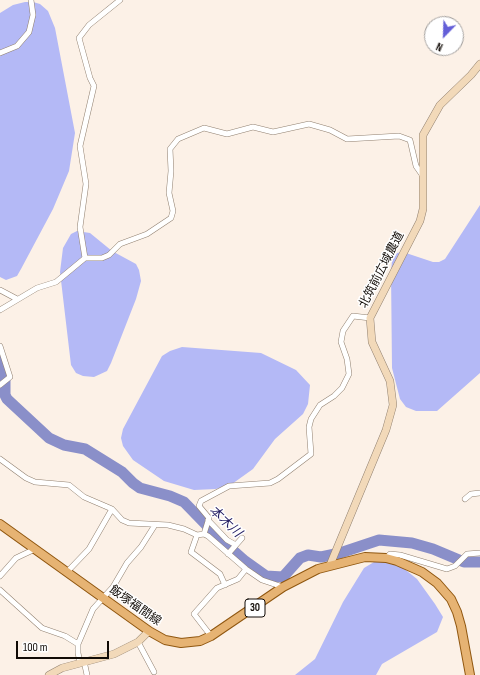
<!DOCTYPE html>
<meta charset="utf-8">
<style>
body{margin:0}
#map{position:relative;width:480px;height:675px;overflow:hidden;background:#fcf1e7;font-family:"Sofia Sans Condensed",sans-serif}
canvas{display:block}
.north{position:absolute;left:424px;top:16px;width:40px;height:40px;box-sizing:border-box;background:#fff;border:1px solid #a09d9b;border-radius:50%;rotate:203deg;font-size:11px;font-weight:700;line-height:16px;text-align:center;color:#110b06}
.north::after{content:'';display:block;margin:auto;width:14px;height:18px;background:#645fd8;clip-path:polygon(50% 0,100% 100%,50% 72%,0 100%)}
.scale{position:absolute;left:16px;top:641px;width:93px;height:18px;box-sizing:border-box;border:2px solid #110b06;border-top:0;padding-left:5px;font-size:12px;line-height:14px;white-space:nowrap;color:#110b06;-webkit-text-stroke:3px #fff;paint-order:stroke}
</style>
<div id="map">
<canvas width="480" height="675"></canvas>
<div class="north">N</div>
<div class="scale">100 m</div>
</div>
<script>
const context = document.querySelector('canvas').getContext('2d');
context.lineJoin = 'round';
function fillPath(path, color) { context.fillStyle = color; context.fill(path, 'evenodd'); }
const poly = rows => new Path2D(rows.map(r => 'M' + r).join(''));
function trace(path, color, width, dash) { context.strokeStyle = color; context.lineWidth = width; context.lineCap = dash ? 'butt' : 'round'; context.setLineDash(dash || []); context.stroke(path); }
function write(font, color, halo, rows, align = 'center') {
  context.font = font + ' "Sofia Sans Condensed","Noto Sans JP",sans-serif'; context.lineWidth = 3; context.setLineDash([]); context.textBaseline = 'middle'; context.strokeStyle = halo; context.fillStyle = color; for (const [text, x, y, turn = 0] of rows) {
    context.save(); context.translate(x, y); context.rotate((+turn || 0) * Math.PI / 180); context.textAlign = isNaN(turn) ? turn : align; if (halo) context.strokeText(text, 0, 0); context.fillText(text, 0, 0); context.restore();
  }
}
const forest = poly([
 [25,2,33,2,40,4,48,11,55,28,75,133,69,171,53,209,21,269,17,276,6,280,0,277,0,13,13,5],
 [480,205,480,373,437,411,416,411,406,407,400,399,392,368,391,272,392,261,397,253,403,252,433,262,439,262,445,259],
 [77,231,90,233,112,251,136,264,139,270,141,281,136,299,111,363,107,371,94,377,83,376,76,373,71,365,60,272,63,248,71,234],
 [182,347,261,353,296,370,310,385,308,404,303,414,275,439,253,469,232,484,216,489,194,490,164,481,133,460,123,446,121,438,123,429,162,356,170,351],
 [389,559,397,563,417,579,435,604,443,617,437,632,382,664,376,675,295,675,315,659,343,602,364,568,374,562]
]);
const river = poly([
 [0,356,5,374,5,395,7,399,49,438,64,445,85,449,122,472,133,483,140,488,170,496,184,502,219,538,245,561,266,576,283,577,300,558,308,555,321,557,340,553,379,540,412,543,433,549,464,562,480,562]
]);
const street = poly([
 [0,53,17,46,29,32,33,15,31,0],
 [85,258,102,258,109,255,120,244,147,234,171,218,173,211,169,193,171,171,170,149,178,139,204,128,227,134,253,127,273,132,309,124,330,130,347,139,399,136,410,140,416,166,423,176],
 [0,290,17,299],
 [0,310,37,288,56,282,85,258,80,227,86,184,80,146,94,86,90,78,79,38,89,25,120,0],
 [0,346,10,377,0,385],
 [0,459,26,478,35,482,69,485,84,497,112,509,122,520,129,523,168,525,184,529,197,535,204,534,208,536,246,569,262,580,283,587],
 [465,499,471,494,480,493],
 [208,520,227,540,236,545],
 [204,534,209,518,199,506,201,501,229,486,270,483,278,479,311,454,309,427,311,419,320,405,334,396,342,388,349,374,347,359,341,342,343,331,353,316,370,318],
 [197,535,191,552,220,574,225,585],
 [228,554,242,538],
 [386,558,390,554,400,555,447,569,455,566,467,554,480,553],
 [67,572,89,549,112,509],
 [0,576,16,558,35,549],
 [0,590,42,628,65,636,78,644],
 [211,636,194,614,217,588,238,579,246,569],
 [138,642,154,672],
 [84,661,87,675],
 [80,662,78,653,78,644,93,609,113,587,127,563,141,547,155,525]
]);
const secondary = poly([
 [330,565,386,430,393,405,390,381,372,342,370,318,420,221,423,209,423,135,440,105,471,75,480,64],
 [49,675,62,668,114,654,138,642,149,631]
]);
const primary = poly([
 [0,524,149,631,165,640,181,643,200,641,211,636,283,587,318,569,365,557,386,558,397,561,422,572,437,583,451,599,457,612,461,626,470,675]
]);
const shields = [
 [255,608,20]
];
const shieldNames = [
 ["30",255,608]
];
const streetNames = [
 ["北筑前広域農道",382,270,-63],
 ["飯塚福間線",135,606,35]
];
const waterNames = [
 ["本木川",225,522,43]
];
fillPath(forest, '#b4b9f6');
trace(river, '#8a8fc9', 11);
trace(street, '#918070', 6);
trace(secondary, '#918070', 8);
trace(primary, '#905710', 10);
trace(street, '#fff', 5);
trace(secondary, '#f2d9b9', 7);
trace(primary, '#e6b373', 8);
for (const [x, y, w] of shields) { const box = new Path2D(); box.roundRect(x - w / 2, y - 9, w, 18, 3); context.fillStyle = '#fff'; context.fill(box); trace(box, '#110b06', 1); }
write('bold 11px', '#110b06', null, shieldNames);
write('12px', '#110b06', '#fff', streetNames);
write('italic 13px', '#262065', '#fff', waterNames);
</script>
